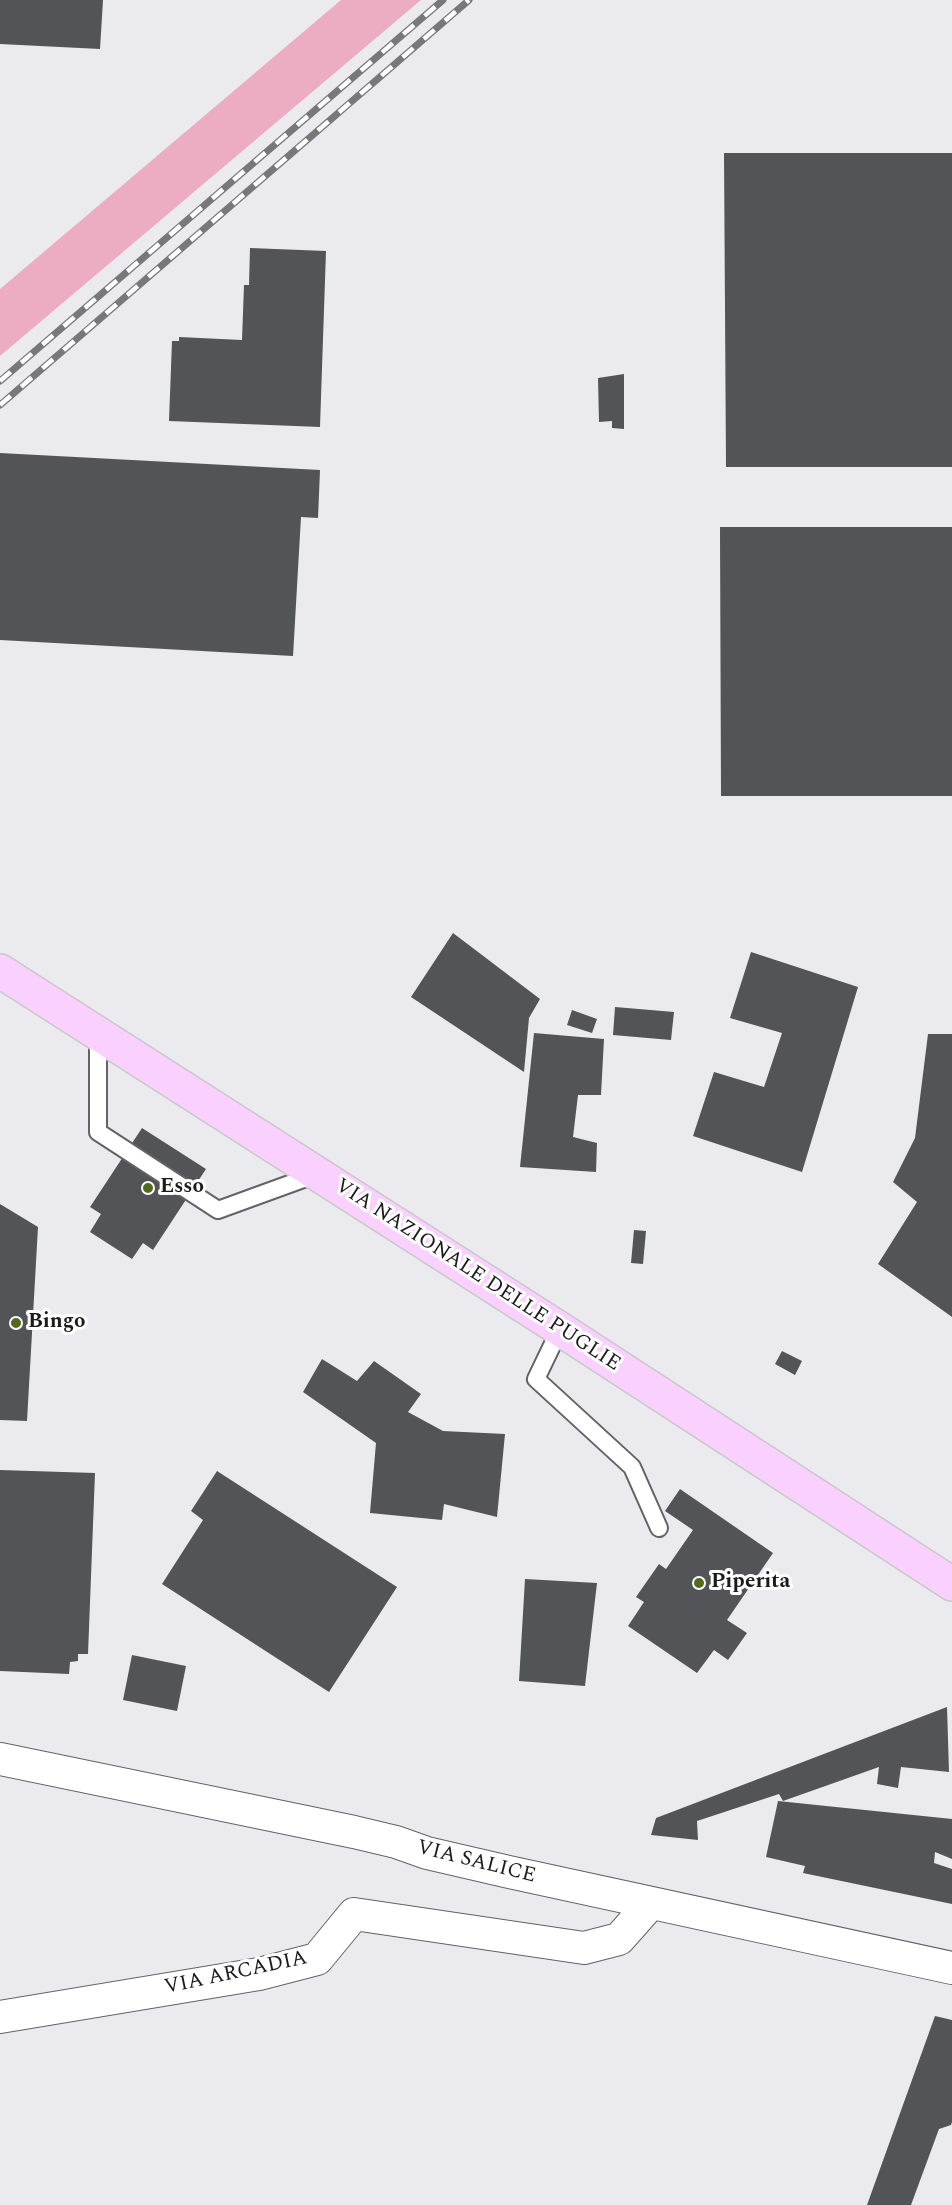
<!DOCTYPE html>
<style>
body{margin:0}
canvas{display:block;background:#ebebef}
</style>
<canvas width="952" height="2205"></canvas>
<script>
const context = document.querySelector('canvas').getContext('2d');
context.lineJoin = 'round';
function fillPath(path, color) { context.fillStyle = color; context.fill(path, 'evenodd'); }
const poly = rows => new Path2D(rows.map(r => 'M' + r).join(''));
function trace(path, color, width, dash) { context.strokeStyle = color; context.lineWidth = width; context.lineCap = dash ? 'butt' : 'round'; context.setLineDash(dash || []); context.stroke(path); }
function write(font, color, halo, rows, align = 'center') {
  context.font = font + ' Spectral,serif'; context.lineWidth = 6; context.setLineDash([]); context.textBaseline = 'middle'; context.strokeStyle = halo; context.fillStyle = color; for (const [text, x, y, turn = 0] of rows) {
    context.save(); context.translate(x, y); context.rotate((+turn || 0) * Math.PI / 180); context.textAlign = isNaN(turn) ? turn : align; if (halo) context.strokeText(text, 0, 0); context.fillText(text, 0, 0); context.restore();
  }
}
const green = poly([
 [341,0,421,0,0,356,0,289]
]);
const building = poly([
 [0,0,103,0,100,49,0,44],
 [724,153,952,153,952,467,726,467],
 [250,248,326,251,320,427,169,421,172,341,179,341,179,337,242,340,244,285,249,285],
 [624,374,624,429,612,428,612,421,599,422,598,378],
 [0,453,320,470,318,518,301,517,293,656,0,640],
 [720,527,952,527,952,796,721,796],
 [453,933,540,999,529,1018,524,1072,411,997],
 [751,952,858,987,802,1172,693,1136,714,1072,764,1087,782,1033,730,1018],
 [615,1007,674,1012,671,1040,613,1035],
 [572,1010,597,1019,592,1033,567,1025],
 [534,1033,604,1039,601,1095,578,1095,573,1137,597,1143,596,1172,520,1167],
 [928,1034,952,1034,952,1317,878,1264,917,1202,893,1182,915,1138],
 [142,1128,206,1169,153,1250,143,1243,132,1259,90,1232,101,1214,90,1207],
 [0,1204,38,1227,27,1421,0,1420],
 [634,1230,646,1231,643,1264,631,1263],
 [782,1351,802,1361,795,1375,775,1364],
 [322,1359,357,1381,374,1361,421,1394,408,1412,443,1431,505,1434,497,1517,444,1504,442,1520,370,1513,376,1443,303,1392],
 [0,1470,95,1473,88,1654,78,1654,78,1661,70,1662,69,1674,0,1671],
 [217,1471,397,1587,329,1692,162,1584,203,1520,191,1511],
 [680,1489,773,1553,727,1620,747,1633,728,1660,714,1650,697,1673,628,1626,644,1602,636,1597,659,1564,666,1569,693,1530,665,1511],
 [525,1579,597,1583,585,1686,519,1681],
 [132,1655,186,1666,177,1711,123,1700],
 [947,1707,949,1772,901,1767,898,1788,877,1784,879,1767,783,1801,779,1794,697,1821,698,1840,651,1835,656,1818],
 [778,1801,952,1819,952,1859,935,1852,934,1863,952,1869,952,1904,803,1873,805,1866,766,1857],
 [935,2016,952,2020,952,2122,951,2125,939,2129,911,2205,867,2205]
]);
const lane = poly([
 [98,1034,98,1132,218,1210,317,1174],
 [560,1329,536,1379,632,1467,659,1528]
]);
const street = poly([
 [0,1759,354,1832,396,1842,427,1853,509,1872,952,1968],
 [0,2017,259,1974,317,1959,354,1914,584,1948,619,1939,650,1904]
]);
const primary = poly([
 [0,971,560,1329,952,1584]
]);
const rail = poly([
 [0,381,443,0],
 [0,405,469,0]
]);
const markers = [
 [148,1188,6,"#516b1d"],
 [16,1323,6,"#516b1d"],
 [699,1583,6,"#516b1d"]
];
const poiNames = [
 ["Esso",160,1188],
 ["Bingo",28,1323],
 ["Piperita",711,1583]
];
const streetNames = [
 ["VIA NAZIONALE DELLE PUGLIE",477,1276,33],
 ["VIA SALICE",476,1863,14],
 ["VIA ARCADIA",236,1974,-12]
];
fillPath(green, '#ecadc3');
fillPath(building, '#525457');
trace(lane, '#636366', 20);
trace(street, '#636366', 34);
trace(primary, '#c8c8c9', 36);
trace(lane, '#fff', 16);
trace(street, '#fff', 32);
trace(primary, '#fad0fe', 33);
trace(rail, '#78787b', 7);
trace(rail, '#fff', 4.5, [14]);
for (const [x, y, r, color] of markers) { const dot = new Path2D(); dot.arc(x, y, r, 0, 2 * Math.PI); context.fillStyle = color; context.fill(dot); trace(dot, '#fff', 2); }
write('bold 21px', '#1b1b1c', '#fff', poiNames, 'left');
write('21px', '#1b1b1c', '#fff', streetNames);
</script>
